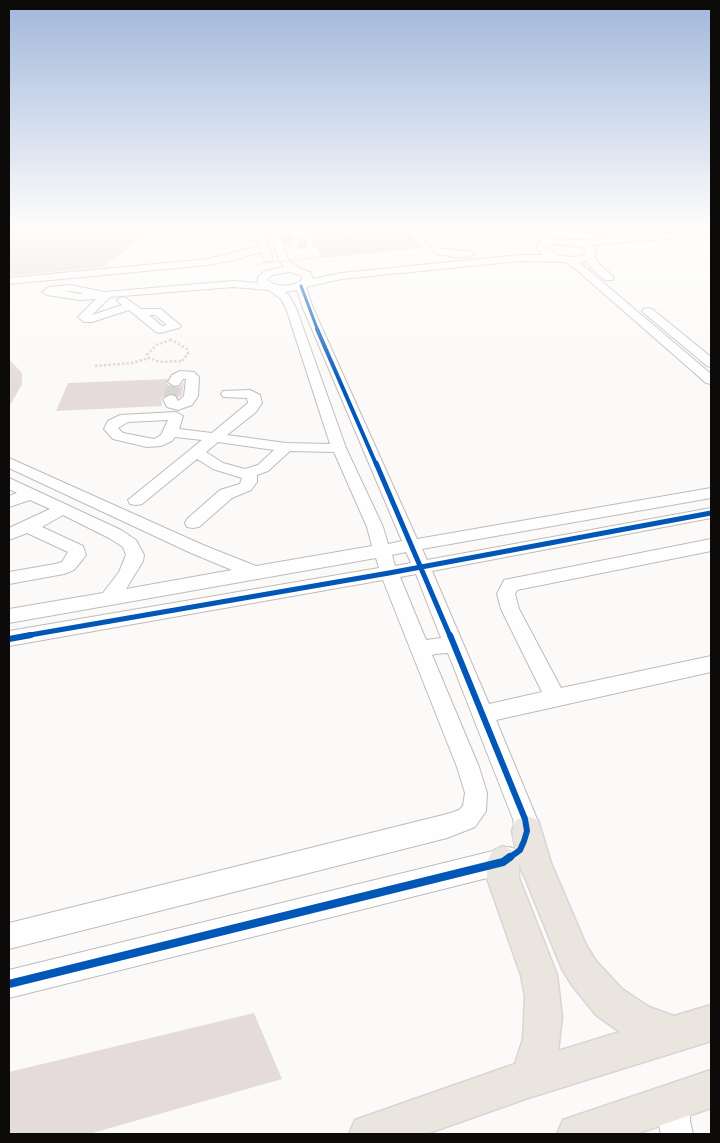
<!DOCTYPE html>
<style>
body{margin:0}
#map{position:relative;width:720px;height:1143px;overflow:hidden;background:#fcfaf8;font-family:Karla,sans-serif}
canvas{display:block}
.frame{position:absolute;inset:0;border:10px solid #0c0b0a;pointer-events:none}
</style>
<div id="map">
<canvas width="720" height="1143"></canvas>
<div class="frame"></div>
</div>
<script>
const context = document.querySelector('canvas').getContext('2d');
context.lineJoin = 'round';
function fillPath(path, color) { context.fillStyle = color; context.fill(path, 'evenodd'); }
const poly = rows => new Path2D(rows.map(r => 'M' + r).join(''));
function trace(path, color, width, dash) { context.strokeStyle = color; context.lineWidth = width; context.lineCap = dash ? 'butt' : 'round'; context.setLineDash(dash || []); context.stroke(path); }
const building = poly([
 [9,226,158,226,103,267,9,276],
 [306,226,405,226,422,248,322,258],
 [9,359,22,373,22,384,9,407],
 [168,379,167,384,174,388,181,386,184,381,182,395,178,398,175,394,169,393,161,398,162,406,56,411,68,383],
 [254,1013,282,1079,89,1134,9,1134,9,1072]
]);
const minorTunnelFar1 = poly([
 [274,226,292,243,299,244,397,236,390,226],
 [323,226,333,241]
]);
const minorTunnel = poly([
 [170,399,174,382]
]);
const path = poly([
 [170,339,187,349,188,354,181,362],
 [171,340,156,345,147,355,149,358,160,362,182,361],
 [95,366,132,363,149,358]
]);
const minor = poly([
 [237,226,246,226,250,233,255,235,253,226,262,226,273,259,271,261,265,261,261,252,229,261,208,265,9,284,9,278,208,259,259,246,258,242,244,237,237,226],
 [268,226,277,226,288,260,299,268,310,272,313,279,341,273,520,255,543,255,537,248,541,242,529,226,538,226,549,240,556,238,574,240,607,239,711,229,711,235,592,245,596,254,594,256,599,264,613,276,613,280,605,280,591,268,587,261,579,262,711,374,711,384,706,383,578,271,565,262,520,261,341,279,306,287,313,308,417,539,711,488,711,498,422,549,427,560,711,508,711,518,432,571,489,704,542,692,501,609,497,594,504,580,711,539,711,551,517,590,515,594,519,609,561,688,711,656,711,672,496,720,537,819,539,831,537,839,534,847,525,851,516,847,513,839,515,831,513,819,448,653,435,654,432,655,479,767,487,793,486,811,475,827,447,838,9,949,9,923,447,814,459,810,463,806,465,793,457,767,383,580,9,646,9,631,379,568,376,558,9,623,9,609,103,593,119,572,126,555,123,547,109,538,63,515,42,527,83,546,86,555,83,559,74,570,64,574,9,584,9,572,55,564,62,562,68,552,27,533,9,540,9,528,50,509,30,500,9,507,9,496,17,493,9,489,9,478,121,530,136,540,144,555,143,561,126,589,232,570,191,553,9,468,9,458,203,545,256,566,372,546,367,527,334,452,290,451,268,471,257,475,257,482,251,490,232,498,199,527,193,528,187,527,185,523,187,519,220,490,240,484,242,478,213,469,197,459,142,504,136,505,130,504,128,500,202,440,175,437,172,441,161,446,147,447,113,439,104,429,108,421,120,415,176,412,183,416,179,429,212,433,248,403,247,398,223,397,221,394,223,391,250,390,260,395,262,403,256,412,227,435,286,443,330,444,286,308,281,299,269,290,233,287,110,297,92,315,122,305,117,300,122,297,126,298,141,309,161,309,181,326,179,328,160,333,156,332,129,310,92,322,84,322,78,317,96,299,80,300,47,295,42,292,49,287,70,285,104,292,233,281,258,283,258,277,265,271,285,267,279,261,268,226],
 [556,244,580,247,585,249,586,253,581,256,573,257,558,255,547,248,548,246,556,244],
 [290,272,302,276,302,280,295,284,284,286,274,284,267,280,272,275,290,272],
 [297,290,303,308,402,541,388,544,383,527,346,448,296,308,289,295,285,292,297,290],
 [65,291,70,291,84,293,80,294,65,291],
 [149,315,155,315,167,325,162,326,149,315],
 [168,420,161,435,154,439,123,433,118,428,128,422,168,420],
 [218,442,274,450,258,465,245,469,223,463,206,452,218,442],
 [406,552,411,563,395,566,392,555,406,552],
 [416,574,441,638,426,640,400,577,416,574],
 [416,226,425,226,441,249,469,251,474,254,469,257,454,257,435,253,416,226],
 [577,226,611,228,616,231,611,234,592,234,577,226],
 [648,308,652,309,711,357,711,367,707,366,644,313,642,311,644,309,648,308],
 [180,371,194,372,199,377,198,396,192,405,178,410,167,407,163,399,170,395,175,396,178,401,184,396,186,379,183,379,179,385,174,386,168,382,172,375,180,371],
 [509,847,518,850,521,859,518,868,503,874,9,998,9,970,509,847],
 [676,1086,687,1090,691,1101,690,1121,693,1134,661,1134,658,1121,661,1101,665,1090,676,1086]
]);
const major = poly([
 [527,816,538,820,551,863,586,945,596,961,622,989,649,1007,674,1016,711,1005,711,1041,528,1098,426,1134,349,1134,355,1120,515,1064,523,1039,525,996,521,975,487,878,487,862,492,851,503,846,514,851,518,861,512,831,516,820,527,816],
 [519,863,562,969,572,985,596,1015,620,1032,558,1051,562,1017,557,975,519,878,519,863],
 [711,1070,711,1108,636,1134,557,1134,563,1120,711,1070]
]);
const pathBridge = poly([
 [257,264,322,257]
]);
const cyclewayFar4 = poly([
 [301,286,318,331]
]);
const cyclewayFar3 = poly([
 [317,329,376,464]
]);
const cyclewayFar2 = poly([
 [376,463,450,636],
 [24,636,389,573,711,513]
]);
const cyclewayFar1 = poly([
 [450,635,525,819,527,831,524,841,520,850,509,858],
 [9,639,31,635]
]);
const cycleway = poly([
 [9,984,503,862,510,857]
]);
fillPath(building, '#e4dbda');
trace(minorTunnelFar1, '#d8d6d4', 10, [10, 5]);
trace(minorTunnel, '#d8d6d4', 13, [13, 6]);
trace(minor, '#bebcbb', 2);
trace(major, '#d7d6d5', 3);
trace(path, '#d8d7d7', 2.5, [2.5, 2]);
fillPath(minor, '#fffefe');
fillPath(major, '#eae6df');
trace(pathBridge, '#d8d7d7', 2, [2, 1]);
trace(cyclewayFar4, '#0057b8', 3);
trace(cyclewayFar3, '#0057b8', 4);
trace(cyclewayFar2, '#0057b8', 5);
trace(cyclewayFar1, '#0057b8', 6);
trace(cycleway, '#0057b8', 8);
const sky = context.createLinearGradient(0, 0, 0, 386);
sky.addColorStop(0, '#a1b7db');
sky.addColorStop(0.59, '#fefdfc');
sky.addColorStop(1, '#fefdfc00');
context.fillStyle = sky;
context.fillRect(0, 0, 720, 386);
</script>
